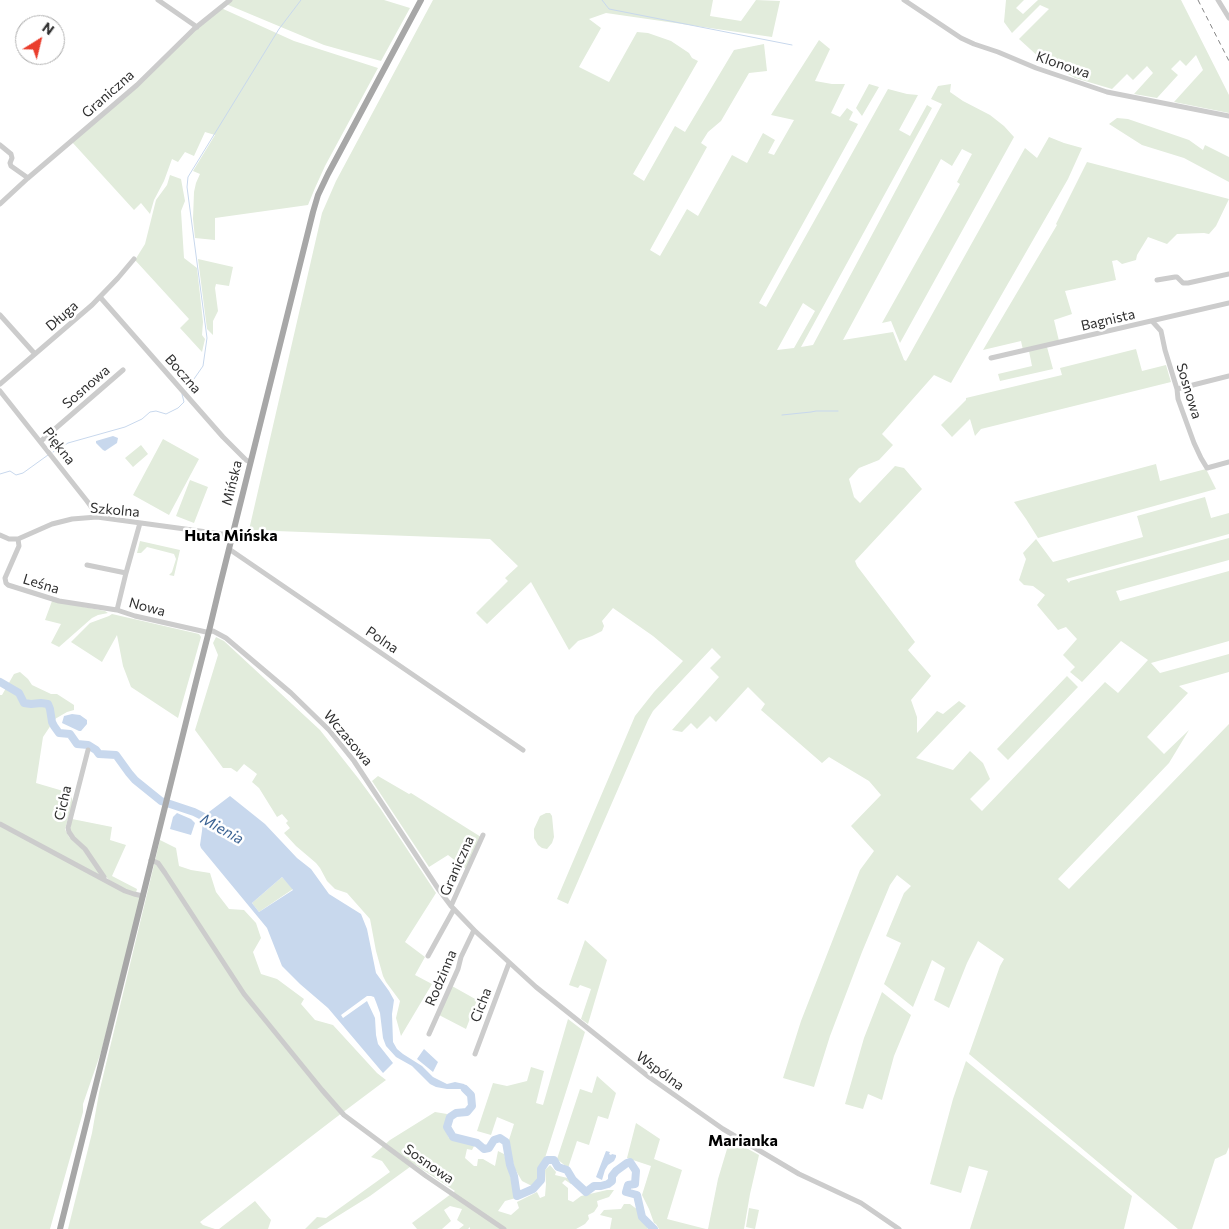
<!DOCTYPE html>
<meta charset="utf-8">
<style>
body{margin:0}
#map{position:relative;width:1229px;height:1229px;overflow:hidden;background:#fff;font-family:Commissioner,sans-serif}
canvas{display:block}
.north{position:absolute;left:15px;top:15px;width:50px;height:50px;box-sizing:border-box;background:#fff;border:1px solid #acacac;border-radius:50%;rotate:36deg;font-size:14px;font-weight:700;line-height:20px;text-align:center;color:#2f2f2f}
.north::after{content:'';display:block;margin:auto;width:18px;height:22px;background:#ea3e2d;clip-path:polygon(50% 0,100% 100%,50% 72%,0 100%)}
</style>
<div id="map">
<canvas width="1229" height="1229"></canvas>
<div class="north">N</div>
</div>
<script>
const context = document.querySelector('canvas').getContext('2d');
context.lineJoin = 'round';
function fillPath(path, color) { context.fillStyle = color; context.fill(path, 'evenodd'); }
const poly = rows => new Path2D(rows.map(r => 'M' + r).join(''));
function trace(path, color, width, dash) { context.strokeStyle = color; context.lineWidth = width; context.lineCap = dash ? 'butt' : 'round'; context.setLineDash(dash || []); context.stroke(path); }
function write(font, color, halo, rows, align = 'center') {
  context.font = font + ' Commissioner,sans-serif'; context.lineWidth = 5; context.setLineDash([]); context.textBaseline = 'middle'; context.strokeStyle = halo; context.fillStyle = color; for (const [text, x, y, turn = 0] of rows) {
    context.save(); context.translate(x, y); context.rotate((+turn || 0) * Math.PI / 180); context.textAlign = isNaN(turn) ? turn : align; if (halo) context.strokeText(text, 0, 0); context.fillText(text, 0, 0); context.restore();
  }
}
const green = poly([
 [231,0,384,0,410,8,381,61,324,45,226,4],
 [433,0,713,0,710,16,741,21,756,0,780,1,772,37,606,13,589,19,601,28,579,67,609,82,637,32,648,33,671,41,689,53,692,58,698,61,633,174,644,181,675,126,685,132,734,50,764,44,767,71,749,73,721,121,708,132,701,143,707,147,650,250,660,256,687,209,698,216,732,155,747,163,763,133,775,140,768,153,774,155,794,120,771,115,819,40,830,49,815,81,832,84,845,84,831,113,840,117,847,108,853,112,849,120,858,124,759,303,766,307,888,89,907,94,918,95,899,130,910,136,927,105,932,108,801,347,813,345,942,104,931,99,938,86,951,84,950,92,963,101,990,115,1004,126,1014,137,900,343,891,321,882,323,960,184,957,182,972,154,962,149,952,166,941,159,843,340,893,332,904,360,906,361,1025,148,1037,158,1049,137,1064,143,1082,148,1068,179,951,383,934,375,882,434,893,445,879,460,859,468,849,479,854,497,860,503,895,466,904,468,922,489,855,561,857,566,915,642,908,650,931,676,911,700,917,717,917,733,937,711,943,714,959,701,966,706,916,758,953,770,970,751,983,763,990,779,970,799,982,811,1105,682,1118,693,1148,660,1121,641,1082,682,1070,672,1075,667,1063,655,1077,639,1066,627,1058,630,1037,605,1045,595,1033,586,1024,585,1019,580,1026,559,1023,553,1036,539,1053,562,1143,537,1137,516,1205,497,1211,518,1229,513,1229,534,1066,579,1069,583,1070,581,1229,538,1229,560,1116,591,1120,601,1229,571,1229,641,1151,663,1160,673,1229,654,1229,672,1179,686,1188,693,1147,737,1164,754,1189,730,1169,763,1058,879,1069,889,1229,724,1229,1147,1226,1154,1215,1159,1192,1229,1178,1229,969,1054,1000,966,1004,959,978,941,967,963,949,1008,934,1000,945,968,932,960,913,1007,884,984,901,943,886,936,904,893,911,886,897,875,890,885,862,952,830,1036,814,1087,783,1078,801,1021,860,870,874,851,851,826,881,795,869,781,829,757,822,763,761,710,765,704,748,687,716,722,710,716,697,729,691,723,682,732,672,730,719,677,710,668,721,657,712,648,653,711,648,720,568,904,557,899,635,716,654,692,683,661,653,636,613,608,602,621,604,626,602,631,592,636,578,641,569,650,531,582,487,624,476,613,508,581,505,578,518,566,490,539,249,530,322,213,336,181],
 [803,303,815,311,794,348,777,350],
 [1006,0,1024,0,1016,8,1023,14,1038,0,1181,0,1229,95,1229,113,1174,102,1203,70,1196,55,1186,66,1180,60,1171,69,1178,75,1157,98,1134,94,1153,73,1147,66,1133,80,1127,74,1112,89,1075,78,1041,59,1019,39,1049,9,1040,5,1012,33,1004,22],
 [221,8,294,41,378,68,325,166,315,188,308,205,215,218,215,240,195,238,193,219,194,192,196,183,200,174,193,171,215,135,205,132,194,156,185,152,178,162,172,159,164,181,154,200,150,214,141,203,134,210,72,142,197,29],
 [869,84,879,87,862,116,856,108],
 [1117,118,1128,119,1189,140,1203,150,1205,145,1229,157,1229,182,1184,158,1142,145,1109,124],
 [1087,162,1229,199,1216,226,1209,234,1204,233,1177,234,1167,244,1148,237,1137,255,1136,260,1122,264,1117,260,1112,261,1116,280,1065,291,1072,314,1054,320,1059,341,1023,350,1021,341,983,350,1057,225,1056,224],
 [170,175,181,179,185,201,181,211,184,258,197,268,203,322,202,335,205,339,202,352,180,328,189,319,135,260,145,244,156,200,167,185],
 [198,259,233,267,229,286,216,284,215,288,218,311,213,321,213,335,207,329],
 [1047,347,1053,369,1000,381,998,374,1032,366,1029,351],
 [1136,349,1142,371,1166,365,1171,382,981,429,975,436,970,419,952,437,941,425,966,400,966,398,1062,375,1060,368],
 [163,439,199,459,169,515,133,495],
 [141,445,148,454,133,467,125,458],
 [1156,464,1160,481,1206,469,1216,489,1038,538,1026,519,1014,502],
 [190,480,208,487,194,523,176,516],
 [140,541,180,550,174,576,169,575,172,572,176,559,174,554,147,547,141,553,137,553],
 [52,601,105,611,108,613,98,615,92,618,59,647,51,643,61,624,45,620],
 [112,614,199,634,201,637,178,718,131,687,123,666,117,635,102,662,71,642,90,623,109,616],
 [216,637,224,641,320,730,358,778,380,808,436,893,405,942,425,957,415,975,432,984,401,1036,396,1018,400,1001,386,982,383,976,376,951,370,919,347,893,335,889,327,881,320,868,316,863,296,846,284,833,290,828,286,823,288,821,282,814,277,817,259,788,252,782,257,774,244,764,237,772,231,768,223,768,195,730,218,655,213,643],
 [20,672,28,679,32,685,51,694,57,694,74,705,74,710,67,712,55,719,43,737,36,783,70,793,73,802,65,829,69,837,83,850,104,880,142,897,101,1052,83,1104,83,1112,50,1229,0,1229,0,695,2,695,14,674],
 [1067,676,1078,687,1008,760,997,749],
 [378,776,409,794,411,793,481,837,466,869,448,855,429,867,372,781],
 [546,813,550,813,552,816,554,837,552,843,547,849,542,848,538,845,534,838,534,829,540,816],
 [72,819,112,827,110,840,126,845,112,876,137,889,136,893,126,891,108,879,74,838,70,829],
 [160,840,176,848,179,866,191,870,210,873,216,892,229,909,244,910,256,923,261,938,253,952,261,974,277,979,304,999,301,1004,315,1020,333,1025,377,1073,386,1080,334,1119,200,1222,203,1225,215,1229,68,1229,92,1133,99,1093],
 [282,877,293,889,259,912,252,903],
 [585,940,607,960,588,1024,581,1019,591,989,580,985,578,988,569,985],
 [452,986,477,1000,466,1029,439,1015],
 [882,992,911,1015,894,1056,882,1100,868,1094,863,1109,845,1104,864,1038],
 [568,1019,585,1032,544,1161,539,1167,537,1173,539,1177,534,1187,522,1181,515,1169,508,1143,514,1124,497,1117,491,1135,477,1131,493,1083,507,1086,527,1081,531,1067,544,1071,536,1103,543,1105],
 [966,1061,1132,1196,1124,1229,970,1229,988,1171,969,1166,961,1193,930,1184,953,1099],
 [597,1076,616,1093,608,1119,598,1116,589,1145,577,1141,568,1168,557,1159,580,1089,592,1093],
 [435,1112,447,1114,445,1130,449,1138,474,1146,472,1150,467,1149,465,1158,474,1166,477,1166,478,1159,483,1159,495,1166,498,1151,504,1154,512,1183,522,1191,516,1198,505,1201,498,1211,511,1215,519,1208,517,1202,537,1192,540,1198,545,1196,546,1184,545,1170,550,1165,556,1172,555,1175,576,1180,571,1184,565,1180,562,1183,568,1188,568,1200,573,1202,581,1196,607,1190,614,1190,609,1197,597,1201,598,1206,594,1212,588,1215,589,1219,585,1224,576,1229,470,1229,470,1227,468,1229,459,1229,464,1225,457,1220,462,1209,450,1206,444,1210,451,1221,442,1229,417,1229,412,1223,455,1191,414,1164,370,1196,317,1229,305,1229,317,1217,326,1218,390,1172,382,1161,371,1157,390,1140],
 [636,1123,660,1139,654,1159,682,1170,667,1219,706,1229,659,1229,656,1224,654,1223,649,1209,642,1195,651,1166,627,1158],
 [730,1139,759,1155,750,1194,744,1229,708,1229,718,1179],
 [255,1201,271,1220,268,1229,219,1229],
 [624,1204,630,1204,638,1210,648,1229,610,1229,612,1218,600,1215,604,1210,621,1209],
 [749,1208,759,1210,755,1229,746,1227]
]);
const water = poly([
 [113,436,118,438,117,443,105,451,103,450,96,443,96,441],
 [72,714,80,715,87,720,87,724,81,731,79,731,62,723,64,716],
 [230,796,265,824,297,858,311,869,329,894,361,914,367,929,376,973,389,991,394,1000,392,1014,393,1042,397,1049,403,1054,422,1066,433,1077,447,1084,455,1082,464,1084,470,1090,474,1096,466,1095,465,1091,460,1089,447,1089,436,1087,430,1084,412,1066,396,1057,386,1046,383,1038,380,1013,376,1002,374,997,371,996,367,996,341,1015,343,1018,367,1001,375,1018,376,1035,378,1044,393,1063,383,1073,328,1008,300,984,282,966,267,928,201,848,200,845,202,831,203,819,205,815],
 [282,877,293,890,259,912,252,903],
 [177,813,191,819,195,823,191,835,170,829,173,817],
 [424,1049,438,1062,433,1072,417,1059],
 [606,1151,610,1152,609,1154,611,1155,612,1154,616,1155,616,1157,614,1161,608,1165,605,1170,602,1180,596,1177]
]);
const stream = poly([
 [602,0,609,9,792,45],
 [187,389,203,366,207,338,187,187,188,177,279,29,301,0],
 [782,415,811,412,816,411,838,411],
 [53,452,68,443,125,427,142,419,150,412,156,411,166,414,178,408,184,402,182,394],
 [0,474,10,471,16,475,23,473,48,455]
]);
const river = poly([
 [0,682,19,693,24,703,31,704,41,703,48,704,50,709,52,722,54,726,59,733,70,734,77,744,88,745,96,750,99,754,116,755,129,773,135,780,161,801,194,812,212,821],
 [465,1089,471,1095,472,1106,467,1112,456,1113,450,1117,447,1127,453,1137,477,1143,484,1149,489,1148,494,1140,500,1138,506,1142,510,1165,514,1176,517,1196,533,1189,541,1180,541,1169,547,1160,554,1160,558,1167,567,1170,573,1180,586,1192,594,1186,601,1186,608,1184,612,1181,612,1176,616,1171,627,1163,630,1162,636,1171,635,1184,628,1185,626,1192,637,1195,642,1217,654,1229]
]);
const minor = poly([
 [158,0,197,27],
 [904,0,961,38,974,44,998,52,1036,68,1107,92,1229,116],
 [1218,0,1229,18],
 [0,145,11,154,12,158,10,163,11,166,28,178],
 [0,204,28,178,137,85,194,29,230,0],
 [1157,280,1175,277,1177,277,1183,283,1188,283,1229,274],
 [100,297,223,437,246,460,250,462],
 [0,315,35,354],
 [1152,321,1161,331,1165,350,1177,389,1178,399,1194,443,1201,458,1207,468,1229,462],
 [991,358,1229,303],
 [0,384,92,305,118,278,134,259],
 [1177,389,1229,376],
 [0,391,87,501,95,512,97,517],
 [41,441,123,370],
 [140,523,126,573,117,610,135,616,206,632,213,631,226,638,291,693,329,730,354,761,439,890,451,906,474,930,536,987,649,1077,723,1129,799,1174,861,1203,899,1229],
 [0,535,9,539,18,539,52,524,72,519,97,517,229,535,232,534],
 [18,539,19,546,5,578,6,583,8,585,59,601,117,610],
 [229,549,523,750],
 [87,565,126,573],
 [88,750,68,828,69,832,73,838,85,849,104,877],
 [0,824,125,891,134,894,143,896],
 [151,860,158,863,165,873,244,994,322,1090,344,1115,426,1176,504,1229],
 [451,906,483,835],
 [428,956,454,909],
 [429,1034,458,969,461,957,474,930],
 [475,1054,509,963]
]);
const major = poly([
 [60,1229,196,682,209,631,220,585,313,212,318,195,328,174,421,0]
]);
const rail = poly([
 [1198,0,1229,61]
]);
const streetNames = [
 ["Klonowa",1063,65,19],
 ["Graniczna",108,94,-41],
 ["Długa",62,316,-41],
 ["Bagnista",1108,320,-13],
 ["Boczna",183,374,49],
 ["Sosnowa",86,387,-41],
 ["Sosnowa",1189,391,73],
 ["Piękna",59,446,52],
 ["Mińska",232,483,-76],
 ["Szkolna",115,510,5],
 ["Leśna",41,584,17],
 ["Nowa",147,607,15],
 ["Polna",382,640,34],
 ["Wczasowa",348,738,50],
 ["Cicha",63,803,-77],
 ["Graniczna",457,866,-66],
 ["Rodzinna",441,978,-67],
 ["Cicha",481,1005,-69],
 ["Wspólna",660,1071,36],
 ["Sosnowa",429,1164,35]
];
const waterNames = [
 ["Mienia",222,829,29]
];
const quarterNames = [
 ["Huta Mińska",231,536],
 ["Marianka",743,1141]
];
fillPath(green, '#e2ecdc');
fillPath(water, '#c8d8ed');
trace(stream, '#c8d8ed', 1);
trace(river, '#c8d8ed', 8);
trace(minor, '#ccc', 5);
trace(major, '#a7a7a7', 6);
trace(rail, '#848484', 1, [5, 4]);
write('14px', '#2f2f2f', '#fff', streetNames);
write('italic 15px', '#3a6293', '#fff', waterNames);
write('bold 16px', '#000', '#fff', quarterNames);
</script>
